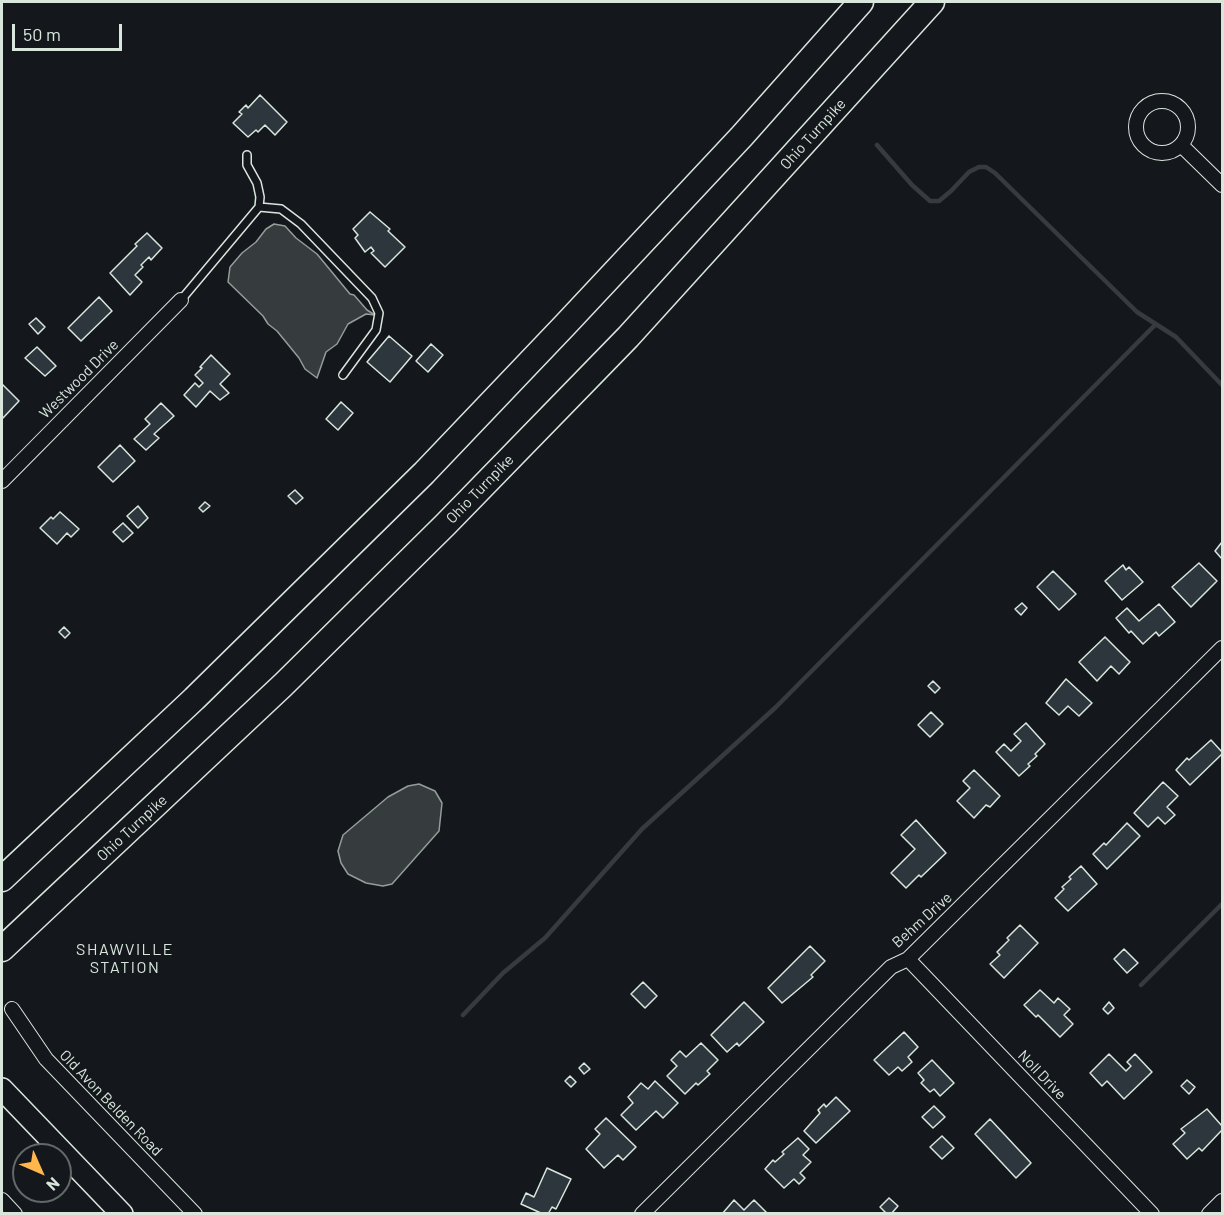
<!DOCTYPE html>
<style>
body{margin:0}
#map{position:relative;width:1224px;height:1215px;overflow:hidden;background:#14181c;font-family:Barlow,sans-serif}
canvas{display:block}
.frame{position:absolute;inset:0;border:3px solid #d8e6dc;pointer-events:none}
.north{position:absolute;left:12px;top:1143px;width:60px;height:60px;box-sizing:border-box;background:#14181c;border:2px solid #626a69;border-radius:50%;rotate:135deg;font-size:16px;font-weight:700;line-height:24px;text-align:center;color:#d8e6dc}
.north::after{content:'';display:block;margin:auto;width:21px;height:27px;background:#ffb74d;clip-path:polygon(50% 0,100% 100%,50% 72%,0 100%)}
.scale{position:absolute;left:12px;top:24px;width:110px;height:27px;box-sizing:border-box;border:3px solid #d8e6dc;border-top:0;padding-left:8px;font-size:18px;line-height:21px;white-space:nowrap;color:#d8e6dc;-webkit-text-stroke:4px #14181c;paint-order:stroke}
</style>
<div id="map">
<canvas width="1224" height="1215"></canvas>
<div class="frame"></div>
<div class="north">N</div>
<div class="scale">50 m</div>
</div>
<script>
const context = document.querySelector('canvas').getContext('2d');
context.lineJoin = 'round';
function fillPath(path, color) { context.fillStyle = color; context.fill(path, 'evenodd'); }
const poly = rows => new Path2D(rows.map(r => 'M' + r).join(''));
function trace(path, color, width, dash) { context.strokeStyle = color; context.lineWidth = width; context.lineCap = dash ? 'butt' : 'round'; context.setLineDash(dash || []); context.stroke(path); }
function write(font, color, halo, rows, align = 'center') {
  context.font = font + ' Barlow,sans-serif'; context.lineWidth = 4.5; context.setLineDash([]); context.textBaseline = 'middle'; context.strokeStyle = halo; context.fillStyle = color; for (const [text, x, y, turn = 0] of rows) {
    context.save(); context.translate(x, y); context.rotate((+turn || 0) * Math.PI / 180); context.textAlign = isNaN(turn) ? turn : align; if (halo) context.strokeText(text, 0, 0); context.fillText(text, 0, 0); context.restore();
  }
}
const water = poly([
 [274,224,285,226,296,238,317,254,350,294,354,295,367,310,375,315,366,314,348,324,337,344,326,352,317,378,305,369,299,358,277,331,268,324,263,316,228,282,230,267,242,253,256,242,266,229,274,224],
 [419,784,435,791,442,803,439,831,392,884,383,886,366,883,348,874,341,863,338,851,343,835,388,797,408,786,419,784]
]);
const stream = poly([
 [877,145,912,185,930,201,939,201,951,191,969,172,979,167,986,167,995,173,1137,312,1176,337,1222,385],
 [1141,985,1222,904],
 [463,1015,503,973,545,938,642,829,776,707,1155,325]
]);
const building = poly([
 [260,95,287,122,275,135,265,125,258,132,256,130,248,137,233,123,242,114,239,112,246,105,248,108,260,95],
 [370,212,390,229,388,231,405,247,385,267,371,253,374,251,371,247,365,252,355,238,358,235,353,229,370,212],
 [147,233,162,248,151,260,149,257,141,265,143,267,135,275,142,282,130,295,110,273,137,246,135,244,147,233],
 [99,297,112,311,81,341,68,328,99,297],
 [36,318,45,327,38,334,29,324,36,318],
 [389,336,412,356,390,382,367,362,389,336],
 [431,344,443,355,428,372,416,361,431,344],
 [37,347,56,366,45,376,25,358,37,347],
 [211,355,230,374,220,384,229,393,220,400,210,391,196,407,184,395,195,383,199,387,203,383,195,375,202,368,200,367,211,355],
 [2,384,19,401,3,418,2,416,2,384],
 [341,402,353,413,338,430,326,419,341,402],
 [161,403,174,416,154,434,159,438,146,450,134,439,150,424,145,419,161,403],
 [120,445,135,461,113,482,98,467,120,445],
 [295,490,303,498,296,504,288,496,295,490],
 [205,502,210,506,203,512,199,508,205,502],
 [138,506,148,518,138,528,127,516,138,506],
 [60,512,79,529,71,537,67,533,57,544,40,528,51,517,53,519,60,512],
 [123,523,133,533,123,542,113,532,123,523],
 [1222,542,1222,559,1215,551,1222,542],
 [1199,563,1217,581,1191,607,1172,587,1199,563],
 [1123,565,1126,570,1129,567,1143,582,1122,600,1105,581,1123,565],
 [1053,571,1076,594,1059,610,1037,587,1053,571],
 [1022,603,1027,608,1021,615,1015,609,1022,603],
 [1159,604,1175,622,1159,636,1156,632,1143,644,1131,631,1129,633,1116,618,1127,608,1139,621,1159,604],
 [64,627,70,633,65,638,59,632,64,627],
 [1105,637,1130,662,1119,674,1111,666,1097,681,1079,662,1105,637],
 [1066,679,1092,703,1079,716,1068,706,1059,715,1046,703,1066,679],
 [933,681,940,688,935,693,928,686,933,681],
 [931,712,943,724,930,737,918,725,931,712],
 [1026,723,1045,744,1035,754,1037,756,1028,764,1030,766,1019,776,996,752,1004,744,1011,751,1021,741,1014,734,1026,723],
 [1211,740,1222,752,1222,754,1190,785,1176,770,1187,758,1189,760,1211,740],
 [974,770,1000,796,990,807,986,805,974,818,957,801,970,788,963,781,974,770],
 [1163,782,1178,796,1167,807,1175,815,1165,824,1158,817,1148,827,1134,813,1163,782],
 [916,820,946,853,921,877,919,875,906,888,891,873,915,849,901,835,916,820],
 [1127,823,1140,836,1107,869,1093,854,1104,843,1106,845,1127,823],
 [1081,866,1097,884,1068,911,1055,898,1064,889,1062,887,1071,879,1069,877,1081,866],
 [1020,925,1038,943,1004,978,990,964,1000,955,997,952,1009,940,1007,938,1020,925],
 [810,946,825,961,811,975,813,977,782,1003,768,988,810,946],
 [1124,949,1138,963,1127,973,1114,959,1124,949],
 [643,982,657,996,645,1008,631,994,643,982],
 [1040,990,1054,1003,1058,998,1070,1009,1064,1015,1073,1024,1060,1037,1038,1015,1036,1017,1024,1005,1040,990],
 [744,1002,764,1022,739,1046,737,1043,727,1052,711,1035,744,1002],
 [1109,1002,1114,1008,1108,1014,1103,1009,1109,1002],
 [904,1032,918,1047,908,1057,912,1062,902,1071,898,1067,889,1075,874,1060,904,1032],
 [701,1043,718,1060,707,1071,710,1074,698,1085,696,1083,685,1094,667,1076,677,1066,671,1060,680,1051,686,1057,701,1043],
 [1109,1054,1126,1071,1131,1066,1127,1062,1135,1054,1152,1072,1124,1099,1107,1081,1102,1086,1090,1073,1109,1054],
 [932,1060,954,1083,940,1096,934,1089,930,1092,921,1083,924,1080,918,1073,932,1060],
 [584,1063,590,1069,584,1074,579,1068,584,1063],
 [570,1076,576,1082,571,1087,565,1081,570,1076],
 [1187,1080,1195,1087,1189,1094,1181,1086,1187,1080],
 [655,1081,678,1103,663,1118,656,1111,636,1130,621,1115,633,1103,628,1097,641,1083,648,1089,655,1081],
 [836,1097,850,1111,816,1143,804,1131,820,1113,818,1110,824,1104,826,1107,836,1097],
 [934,1106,945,1117,933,1128,922,1117,934,1106],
 [1207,1109,1222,1126,1222,1130,1202,1151,1199,1148,1187,1159,1173,1144,1185,1133,1181,1129,1207,1109],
 [606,1118,636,1147,623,1160,618,1155,604,1168,586,1149,600,1134,595,1129,606,1118],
 [990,1119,1031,1163,1016,1178,975,1134,990,1119],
 [942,1136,954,1148,942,1159,930,1147,942,1136],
 [798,1138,809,1149,803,1155,811,1162,800,1173,805,1178,799,1184,794,1179,784,1188,765,1169,773,1160,775,1162,784,1154,782,1152,798,1138],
 [547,1168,571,1179,556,1209,552,1207,548,1214,543,1214,521,1204,526,1193,534,1197,547,1168],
 [889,1198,898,1206,891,1214,887,1214,880,1207,889,1198],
 [734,1200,744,1210,754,1200,768,1214,722,1214,734,1200]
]);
const lane = poly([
 [259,207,281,209,301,224,372,298,379,313,376,330,343,375],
 [181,300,259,207,260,197,257,183,247,165,247,155]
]);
const street = poly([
 '1136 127a26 26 0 1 1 52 0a26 26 0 1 1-52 0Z',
 [1181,145,1222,185],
 [2,481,181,300],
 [908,959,1152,1214],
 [12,1009,46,1059,195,1214],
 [2,1200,15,1214],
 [642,1214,891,967,908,959,1222,648],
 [1209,1214,1222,1201]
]);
const primary = poly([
 [2,1089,122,1214]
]);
const highway = poly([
 [2,879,194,699,424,473,566,324,742,136,861,2],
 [2,949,283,685,445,525,628,337,932,2]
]);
const streetNames = [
 ["Ohio Turnpike",813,134,-48],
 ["Westwood Drive",79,379,-45],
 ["Ohio Turnpike",480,489,-46],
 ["Ohio Turnpike",132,828,-43],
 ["Behm Drive",922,920,-42],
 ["Noll Drive",1042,1075,46],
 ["Old Avon Belden Road",111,1103,46]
];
const neighbourhoodNames = [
 ["SHAWVILLE",125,950],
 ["STATION",125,968]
];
fillPath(water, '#363b3e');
trace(water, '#939e99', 1.5);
trace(stream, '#363b3e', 4.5);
fillPath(building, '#2c363c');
trace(building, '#d8e6dc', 1.5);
trace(lane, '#d8e6dc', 10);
trace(street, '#d8e6dc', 16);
trace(primary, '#d8e6dc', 24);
trace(highway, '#d8e6dc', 27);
trace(lane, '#14181c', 7);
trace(street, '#14181c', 14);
trace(primary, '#14181c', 21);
trace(highway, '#14181c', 24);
write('15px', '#d8e6dc', '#14181c', streetNames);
context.letterSpacing = '1.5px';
write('16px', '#d8e6dc', '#14181c', neighbourhoodNames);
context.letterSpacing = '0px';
</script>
